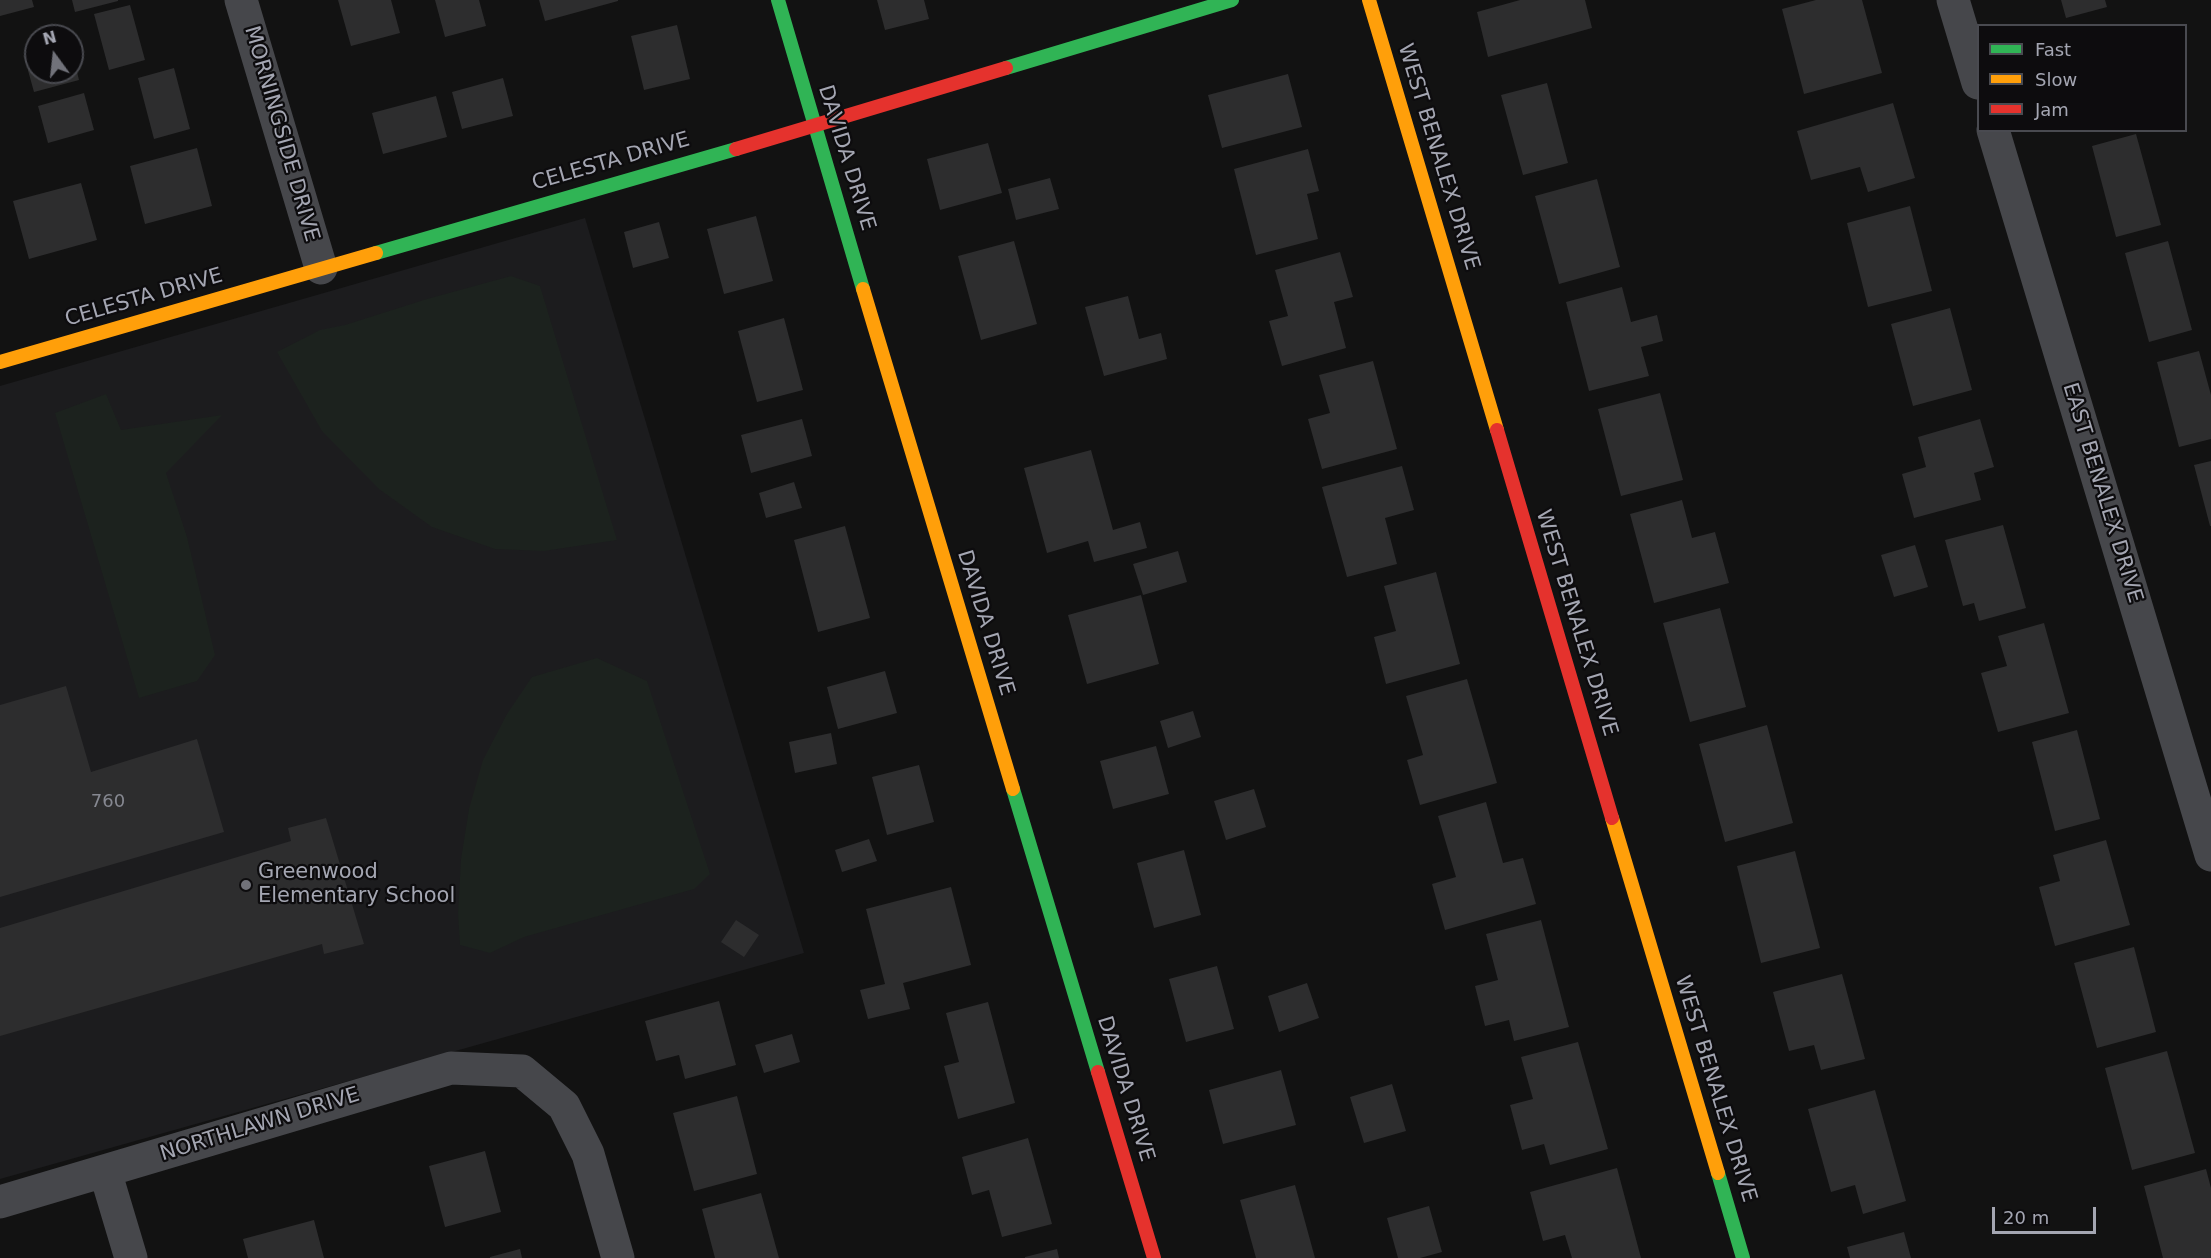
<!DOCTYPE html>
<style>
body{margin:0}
#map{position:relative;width:2211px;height:1258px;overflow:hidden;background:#121212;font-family:"DejaVu Sans",sans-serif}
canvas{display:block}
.legend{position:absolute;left:1977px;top:24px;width:210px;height:108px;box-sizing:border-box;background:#0d0c0e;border:2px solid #494a50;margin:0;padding:8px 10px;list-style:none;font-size:18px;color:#a4a6b2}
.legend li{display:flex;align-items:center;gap:12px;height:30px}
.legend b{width:30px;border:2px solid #494a50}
.north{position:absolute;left:24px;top:24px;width:60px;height:60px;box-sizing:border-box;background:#0d0c0e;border:2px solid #494a50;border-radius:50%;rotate:345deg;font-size:16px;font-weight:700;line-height:24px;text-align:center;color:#a4a6b2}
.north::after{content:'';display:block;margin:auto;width:21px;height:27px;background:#71727a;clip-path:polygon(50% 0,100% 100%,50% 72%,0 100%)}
.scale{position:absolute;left:1992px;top:1207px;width:104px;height:27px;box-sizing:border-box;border:3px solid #a4a6b2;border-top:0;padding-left:8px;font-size:18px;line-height:21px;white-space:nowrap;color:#a4a6b2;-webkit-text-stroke:4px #0d0c0e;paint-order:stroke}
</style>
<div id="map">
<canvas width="2211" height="1258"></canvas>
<ul class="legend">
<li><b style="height:8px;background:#30b455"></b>Fast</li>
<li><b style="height:8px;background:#ff9f0a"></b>Slow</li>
<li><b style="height:8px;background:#e5322d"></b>Jam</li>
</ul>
<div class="north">N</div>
<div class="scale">20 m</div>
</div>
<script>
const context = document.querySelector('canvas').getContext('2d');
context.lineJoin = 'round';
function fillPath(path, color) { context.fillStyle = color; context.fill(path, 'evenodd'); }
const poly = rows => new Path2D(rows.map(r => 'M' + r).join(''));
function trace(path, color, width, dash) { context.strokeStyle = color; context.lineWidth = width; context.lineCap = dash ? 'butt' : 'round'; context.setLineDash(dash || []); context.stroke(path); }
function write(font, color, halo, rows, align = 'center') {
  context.font = font + ' "DejaVu Sans",sans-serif'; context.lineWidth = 4.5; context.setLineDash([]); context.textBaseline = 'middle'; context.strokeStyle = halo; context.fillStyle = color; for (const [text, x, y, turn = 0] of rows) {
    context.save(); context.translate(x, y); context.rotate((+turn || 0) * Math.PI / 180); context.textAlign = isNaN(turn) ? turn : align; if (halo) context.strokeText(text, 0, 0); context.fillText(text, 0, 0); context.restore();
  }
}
const built = poly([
 [585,218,804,953,0,1179,0,386]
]);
const green = poly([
 [511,276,540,286,617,540,544,551,495,549,432,527,379,489,322,431,277,352,320,330,345,325,427,299],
 [106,394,121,430,222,415,166,473,187,537,215,655,197,681,139,698,55,413],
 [597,658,647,681,710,874,694,889,524,937,490,953,460,945,458,914,461,859,469,809,483,760,507,714,532,677]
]);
const building = poly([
 [0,0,32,0,34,7,0,16],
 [72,0,118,0,118,1,75,12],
 [338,0,391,0,400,33,351,46],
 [435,0,479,0,486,26,445,37],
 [539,0,618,0,618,1,545,21],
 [877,0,924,0,929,19,885,30],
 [1520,0,1585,0,1592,28,1488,57,1477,12],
 [1816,0,1862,0,1882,73,1804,94,1782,9],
 [2061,0,2105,0,2107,7,2066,18],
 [130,5,145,60,109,70,94,14],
 [677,25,690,79,644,90,631,36],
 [36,53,36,72,72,72,73,56,79,80,34,92,24,56],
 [174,68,190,129,154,139,138,78],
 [1288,74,1302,127,1222,148,1208,95],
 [503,78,513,116,462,129,452,92],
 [1547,83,1568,163,1523,175,1501,95],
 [84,93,94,130,48,143,38,106],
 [436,96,447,137,383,154,372,113],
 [1893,103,1915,178,1868,192,1860,167,1811,180,1797,131],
 [2136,134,2161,225,2116,237,2092,146],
 [988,143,1002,193,940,210,927,159],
 [197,148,212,206,145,224,130,166],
 [1308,149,1319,191,1307,194,1318,239,1256,255,1234,169],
 [1050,178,1059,209,1016,220,1008,189],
 [1597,179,1620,267,1559,284,1535,196],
 [81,183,97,240,29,259,13,201],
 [1910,206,1932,291,1868,307,1847,223],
 [756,216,773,281,724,294,707,229],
 [659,222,669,258,633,268,624,232],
 [1014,241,1037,324,981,340,958,256],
 [2168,241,2192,330,2149,342,2125,253],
 [1340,252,1353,297,1334,302,1346,348,1282,366,1269,321,1288,316,1275,270],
 [1622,287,1631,322,1657,315,1663,341,1641,347,1649,376,1589,391,1566,302],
 [1128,296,1139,339,1161,333,1167,359,1104,376,1085,307],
 [1950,308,1972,390,1913,406,1891,324],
 [784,318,803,390,757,402,738,331],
 [2199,351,2211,395,2211,439,2179,447,2157,362],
 [1373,361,1397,449,1322,469,1308,419,1330,413,1319,375],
 [1660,393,1683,480,1621,496,1598,409],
 [802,419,812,456,751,473,741,435],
 [1980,419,1994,467,1974,473,1981,500,1914,518,1902,474,1926,467,1918,437],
 [1091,450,1113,530,1140,522,1147,548,1094,562,1088,541,1047,553,1024,468],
 [2211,461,2211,526,2210,526,2194,465],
 [1402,466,1414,510,1385,518,1397,564,1347,577,1322,487],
 [794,482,802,508,766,518,759,493],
 [1682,500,1692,538,1715,532,1729,583,1654,603,1630,514],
 [2003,525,2026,608,1979,621,1974,603,1963,606,1945,540],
 [845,526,870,618,818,632,794,540],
 [1915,545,1928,587,1894,597,1881,555],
 [1178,551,1187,582,1143,595,1133,564],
 [1436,572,1460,664,1386,684,1374,637,1396,631,1384,586],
 [1141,595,1159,664,1087,684,1068,615],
 [1720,608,1746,707,1690,722,1663,623],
 [2044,623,2069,713,1998,732,1981,673,2007,666,1998,636],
 [885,671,897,713,838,729,827,687],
 [1467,679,1497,783,1420,805,1407,760,1423,755,1406,696],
 [66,686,91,772,197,739,224,832,0,897,0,705],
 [1193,711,1201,737,1168,748,1160,721],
 [1767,725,1793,823,1725,842,1699,744],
 [2077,730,2100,819,2055,831,2032,742],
 [831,733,837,764,795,773,789,742],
 [1156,746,1169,794,1113,809,1100,761],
 [919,765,934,822,887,835,872,777],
 [1254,789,1266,827,1226,840,1214,801],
 [1486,802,1503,863,1523,858,1536,904,1445,930,1432,884,1456,877,1438,816],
 [326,818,364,944,324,954,322,944,0,1036,0,928,291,841,288,828],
 [869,839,877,861,842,872,835,850],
 [2106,840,2130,925,2055,946,2039,887,2060,881,2053,855],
 [1184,850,1201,915,1154,928,1137,863],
 [1795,851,1820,948,1761,963,1737,866],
 [951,887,971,965,903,983,910,1009,868,1019,860,990,885,984,866,909],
 [736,920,759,935,744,957,721,942],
 [1541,920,1569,1027,1514,1041,1509,1020,1485,1026,1475,986,1498,980,1486,934],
 [2134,947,2156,1032,2097,1048,2074,963],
 [1217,966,1234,1029,1186,1042,1169,979],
 [1842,974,1865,1059,1821,1070,1814,1045,1789,1051,1773,992],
 [1307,983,1319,1018,1279,1032,1268,996],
 [719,1001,736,1065,685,1079,679,1055,656,1061,645,1021],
 [988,1002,1015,1103,958,1119,944,1066,959,1062,946,1013],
 [792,1034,800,1062,764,1073,755,1045],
 [1578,1042,1608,1149,1550,1165,1544,1144,1522,1150,1510,1105,1533,1099,1521,1057],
 [2167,1051,2195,1153,2132,1170,2105,1068],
 [1281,1070,1296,1125,1223,1144,1209,1090],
 [1392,1084,1406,1131,1364,1143,1350,1097],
 [1875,1090,1906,1201,1863,1214,1855,1185,1831,1192,1808,1109],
 [737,1096,757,1174,694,1191,673,1113],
 [1028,1138,1052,1224,1002,1237,989,1190,972,1195,962,1157],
 [485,1151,501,1212,445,1227,429,1166],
 [1617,1168,1641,1258,1572,1258,1565,1235,1543,1241,1530,1192],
 [2206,1169,2211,1188,2211,1258,2163,1258,2144,1186],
 [1295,1185,1315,1258,1256,1258,1240,1200],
 [761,1193,779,1258,715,1258,702,1209],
 [1429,1206,1442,1252,1420,1258,1398,1258,1387,1218],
 [314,1220,324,1258,248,1258,243,1239],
 [1904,1232,1911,1258,1850,1258,1847,1247],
 [520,1249,522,1258,490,1258,490,1257],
 [1057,1249,1059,1258,1025,1258,1025,1257]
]);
const street = poly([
 [241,0,321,268],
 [1953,0,1978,83],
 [1993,130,2211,855],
 [105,1171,131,1258],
 [0,1202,451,1068,522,1071,564,1106,588,1154,618,1258]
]);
const fast = poly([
 [778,0,863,289],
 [1006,68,1232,0],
 [376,253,736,149],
 [1013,789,1098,1072],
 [1718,1173,1743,1258]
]);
const slow = poly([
 [1369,0,1497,430],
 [863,289,1013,789],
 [0,362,376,253],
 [1612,818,1718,1173]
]);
const jam = poly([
 [736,149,1006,68],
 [1497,430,1612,818],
 [1098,1072,1154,1258]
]);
const markers = [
 [246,885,6,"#71727a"]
];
const numberNames = [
 ["760",108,802]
];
const streetNames = [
 ["MORNINGSIDE DRIVE",281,134,74],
 ["WEST BENALEX DRIVE",1438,157,73],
 ["DAVIDA DRIVE",846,158,73],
 ["CELESTA DRIVE",611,162,-16],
 ["CELESTA DRIVE",144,298,-16],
 ["EAST BENALEX DRIVE",2102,493,73],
 ["DAVIDA DRIVE",985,623,73],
 ["WEST BENALEX DRIVE",1576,623,73],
 ["DAVIDA DRIVE",1125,1089,73],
 ["WEST BENALEX DRIVE",1715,1089,73],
 ["NORTHLAWN DRIVE",260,1125,-17]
];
const poiNames = [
 ["Greenwood",258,873],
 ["Elementary School",258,897]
];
fillPath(built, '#1c1c1e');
fillPath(green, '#1c221e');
fillPath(building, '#2d2d2e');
trace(street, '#46474b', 33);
trace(fast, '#30b455', 14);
trace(slow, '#ff9f0a', 14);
trace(jam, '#e5322d', 14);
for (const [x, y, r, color] of markers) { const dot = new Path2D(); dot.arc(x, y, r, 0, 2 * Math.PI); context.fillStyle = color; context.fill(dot); trace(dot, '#0d0c0e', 2); }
write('18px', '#868891', null, numberNames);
write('21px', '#a4a6b2', '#0d0c0e', streetNames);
write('21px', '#a4a6b2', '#0d0c0e', poiNames, 'left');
</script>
